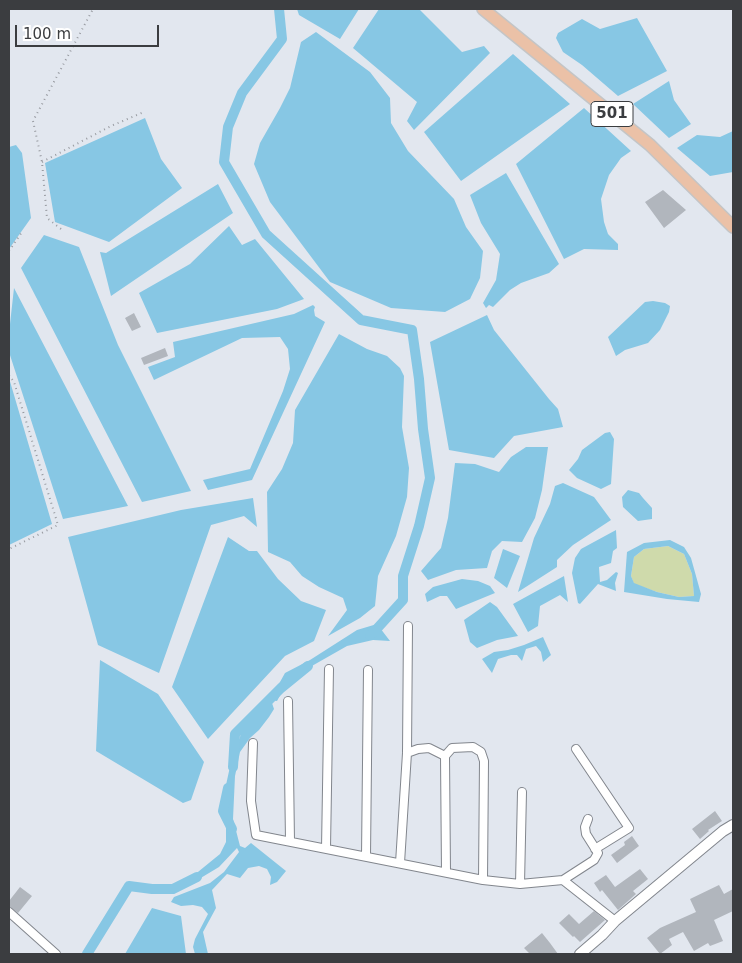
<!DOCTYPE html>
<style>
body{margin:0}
#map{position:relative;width:742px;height:963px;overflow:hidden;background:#e2e7ef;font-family:"DejaVu Sans",sans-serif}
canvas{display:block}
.frame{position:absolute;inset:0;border:10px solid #3b3d40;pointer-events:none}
.scale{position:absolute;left:15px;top:25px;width:144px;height:22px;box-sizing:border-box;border:2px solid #3b3d40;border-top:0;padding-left:6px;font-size:15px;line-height:18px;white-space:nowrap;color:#3b3d40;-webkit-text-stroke:4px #fff;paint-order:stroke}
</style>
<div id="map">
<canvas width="742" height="963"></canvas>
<div class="frame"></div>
<div class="scale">100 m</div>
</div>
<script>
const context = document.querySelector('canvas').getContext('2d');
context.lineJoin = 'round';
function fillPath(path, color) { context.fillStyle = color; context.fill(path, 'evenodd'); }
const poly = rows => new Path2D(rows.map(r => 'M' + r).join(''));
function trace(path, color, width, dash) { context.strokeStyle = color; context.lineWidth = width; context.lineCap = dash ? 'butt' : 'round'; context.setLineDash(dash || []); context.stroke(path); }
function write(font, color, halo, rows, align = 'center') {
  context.font = font + ' "DejaVu Sans",sans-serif'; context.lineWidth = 4.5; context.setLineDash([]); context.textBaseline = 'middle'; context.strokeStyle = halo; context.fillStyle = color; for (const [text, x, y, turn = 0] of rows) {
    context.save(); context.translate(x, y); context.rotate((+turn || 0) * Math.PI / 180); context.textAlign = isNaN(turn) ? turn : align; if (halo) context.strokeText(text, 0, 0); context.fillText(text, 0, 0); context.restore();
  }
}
const green = poly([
 [668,546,684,554,692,574,694,596,679,597,657,592,634,584,631,576,634,557,644,549]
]);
const water = poly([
 [297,9,359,9,340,39,299,15],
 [379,9,419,9,462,52,484,46,490,53,414,130,407,121,417,102,353,48],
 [637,18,667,71,618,96,582,65,563,52,556,38,558,33,582,19,600,29],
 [316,32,370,72,390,98,391,123,408,151,454,199,466,227,483,251,480,278,470,299,445,312,391,308,330,282,270,202,254,164,260,143,280,108,290,88,301,42],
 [513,54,570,104,461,181,424,132],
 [669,81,674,100,691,124,669,138,633,104],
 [584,108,631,151,621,158,609,175,601,199,604,222,608,234,618,244,618,250,584,249,564,259,516,164],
 [145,118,161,159,182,188,109,242,55,222,45,163],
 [733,131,733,172,710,176,677,148,697,135,720,137],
 [16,145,22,153,31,218,9,249,9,147],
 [506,173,559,264,549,273,521,283,510,290,493,307,489,305,486,308,483,303,496,280,500,254,481,223,470,195],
 [218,184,233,213,111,296,100,252,106,253],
 [229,226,242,245,255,239,304,299,277,309,157,333,139,293,190,264],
 [44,235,79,247,118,345,191,491,142,502,21,268],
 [14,288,128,506,63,519,9,352,9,333],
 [653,301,665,303,670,306,669,312,660,330,648,343,625,350,616,356,608,337,645,302],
 [313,305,315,307,314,310,315,316,325,322,252,480,208,490,203,480,250,469,283,391,290,369,288,349,280,337,242,338,154,380,148,367,175,357,173,342,294,314],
 [487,315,494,330,549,399,558,409,563,427,514,436,494,458,449,450,430,342],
 [339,334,367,349,387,356,400,368,404,376,402,427,409,468,407,497,396,536,378,576,375,606,360,618,328,636,347,610,343,598,319,587,302,576,290,562,268,552,267,492,282,469,293,443,295,410],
 [9,378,52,524,9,545],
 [610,432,614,439,611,484,601,489,577,478,569,470,578,459,582,450,605,433],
 [526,447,548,447,542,490,535,518,522,542,502,541,492,551,487,568,456,570,428,580,421,571,441,548,448,518,455,463,475,464,499,472,511,457],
 [563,483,594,497,611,520,573,545,557,560,557,567,518,592,534,538,550,504,555,486],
 [628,490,639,493,643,498,652,508,652,519,638,521,623,507,622,497],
 [253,498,257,527,244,516,211,525,159,673,98,645,68,537,181,510],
 [616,530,617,548,613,551,611,563,599,567,600,582,607,580,616,572,618,573,615,583,616,591,598,584,580,604,578,603,572,573,575,558,581,549],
 [228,537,249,551,257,551,278,579,301,601,326,610,314,641,285,656,208,739,172,687],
 [670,540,684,547,691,558,701,594,699,602,667,599,624,592,627,552,644,543],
 [668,546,684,554,692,574,694,596,679,597,657,592,634,583,631,576,634,557,644,549],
 [503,549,520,556,507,588,494,578],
 [564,576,568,602,560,595,540,606,538,626,528,632,513,604],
 [462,579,478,581,490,586,495,593,456,609,447,596,440,596,427,602,425,594,433,587],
 [490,602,497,607,518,636,497,640,477,648,470,642,464,620],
 [377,624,390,641,373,640,347,646,289,679,277,701,270,700,285,673,310,660,357,630],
 [543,637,551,655,543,662,541,652,536,646,526,649,522,661,517,655,511,655,498,659,492,673,482,659,494,652,508,650,524,645],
 [100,660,158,694,204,762,191,800,183,803,96,751],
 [272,703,274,709,269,717,259,730,250,738,240,752,235,776,233,819,240,846,245,848,251,843,286,871,277,882,270,885,271,877,267,869,259,866,248,868,240,878,227,874,212,890,216,908,203,932,208,954,195,954,193,947,195,939,208,914,202,907,193,905,181,906,171,902,174,897,210,883,224,872,239,852,237,848,219,867,189,885,185,884,185,880,193,876,220,854,226,842,226,785,231,762,241,734],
 [152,908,181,916,186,954,125,954]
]);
const canal = poly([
 [279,9,282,39,242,93,228,127,224,162,266,234,361,320,412,330,419,379,423,429,430,478,419,526,403,576,403,600,373,633,370,635],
 [233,767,235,734,281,688,308,666],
 [228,788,223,811,232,829],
 [87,954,129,886,152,889,173,889,197,877]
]);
const building = poly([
 [663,190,686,210,664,228,645,202],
 [134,313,141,327,132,331,125,318],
 [165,348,168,356,144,365,141,358],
 [715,811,722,821,708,830,709,831,700,839,692,829],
 [632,836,639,846,617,863,611,855,625,845,624,842],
 [640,869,648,879,633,891,636,894,618,910,602,890,600,892,594,883,606,875,615,887],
 [719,885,724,894,733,889,733,911,714,920,723,941,710,946,708,943,694,951,683,932,669,939,672,945,660,954,647,938,660,928,696,912,690,899],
 [20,887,32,896,18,913,9,906,9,901],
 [594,911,605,920,580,942,574,936,573,937,559,923,569,914,579,924],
 [542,933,550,943,558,954,530,954,524,948]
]);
const path = poly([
 [42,162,111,126,144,112],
 [61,229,47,218,42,162,33,121,93,9],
 [9,251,22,232],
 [9,375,14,382,58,525,9,549]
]);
const street = poly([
 [288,701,290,841],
 [253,743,251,801,256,835,483,880,520,884,563,880],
 [576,749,629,828,595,849],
 [407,753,418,749,429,748,445,756],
 [588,819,585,827,586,834,598,853,594,860,563,880,615,921],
 [326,848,329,669],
 [366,856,368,670],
 [400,863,407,753,408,626],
 [446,872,445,756,452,748,473,747,481,752,484,761,483,880],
 [520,884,522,792],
 [9,912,56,954]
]);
const secondary = poly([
 [580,954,602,935,615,921,723,831,733,825]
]);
const primary = poly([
 [483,9,650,145,733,227]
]);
const shields = [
 [612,114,42]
];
const shieldNames = [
 ["501",612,114]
];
fillPath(green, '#cfdaab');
fillPath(water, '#87c7e4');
trace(canal, '#87c7e4', 10);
fillPath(building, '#b1b6bd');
trace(street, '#82868d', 10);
trace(secondary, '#82868d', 12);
trace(primary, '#c4c5c6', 14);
trace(path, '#989ba1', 2, [1, 4]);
trace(street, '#fff', 8);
trace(secondary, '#fff', 10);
trace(primary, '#ebc1a7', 11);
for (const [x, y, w] of shields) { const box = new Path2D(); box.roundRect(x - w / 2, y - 12.5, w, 25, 4); context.fillStyle = '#fff'; context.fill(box); trace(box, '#3b3d40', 1); }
write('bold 15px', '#3b3d40', null, shieldNames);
</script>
